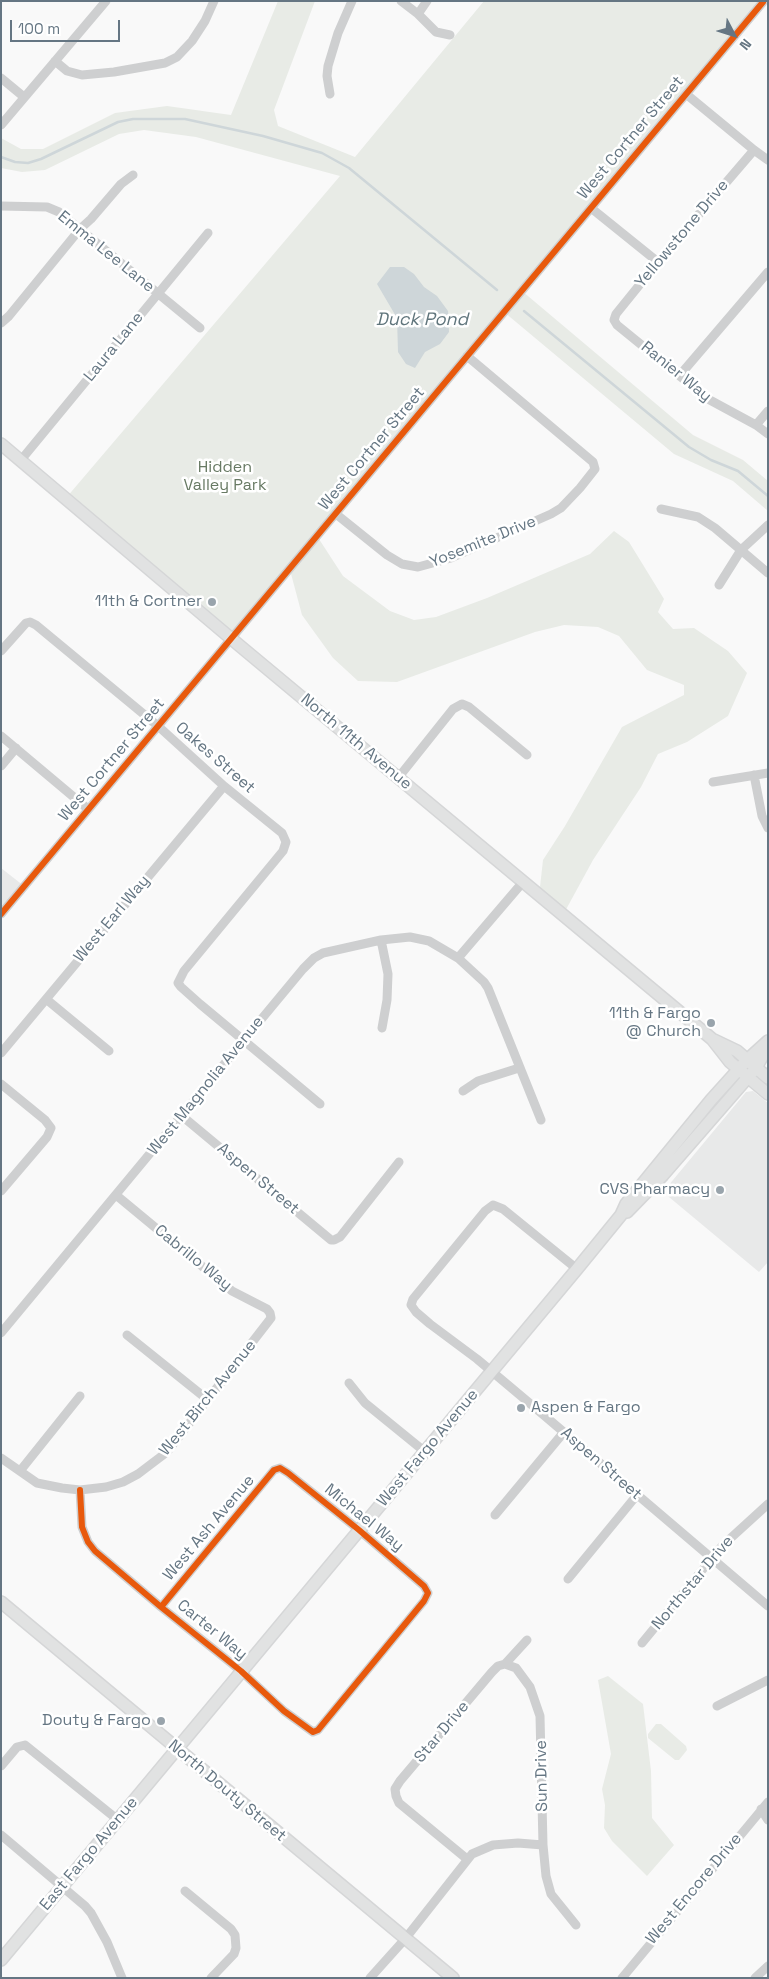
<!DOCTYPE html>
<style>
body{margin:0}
#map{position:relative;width:769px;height:1979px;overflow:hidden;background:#f9f9f9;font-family:"Space Grotesk",sans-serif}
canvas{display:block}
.frame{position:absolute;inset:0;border:2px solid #657683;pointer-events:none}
.north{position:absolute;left:709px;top:10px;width:50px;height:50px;-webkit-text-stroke:4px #fff;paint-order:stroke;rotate:130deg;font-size:14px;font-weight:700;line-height:20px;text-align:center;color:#657683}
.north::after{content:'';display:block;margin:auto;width:18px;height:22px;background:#657683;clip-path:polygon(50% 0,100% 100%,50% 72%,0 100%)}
.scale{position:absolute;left:10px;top:20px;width:110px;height:22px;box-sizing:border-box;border:2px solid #657683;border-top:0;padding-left:6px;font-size:15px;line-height:18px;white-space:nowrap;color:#657683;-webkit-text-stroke:4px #fff;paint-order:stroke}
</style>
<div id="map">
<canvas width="769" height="1979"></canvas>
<div class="frame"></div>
<div class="north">N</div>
<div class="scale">100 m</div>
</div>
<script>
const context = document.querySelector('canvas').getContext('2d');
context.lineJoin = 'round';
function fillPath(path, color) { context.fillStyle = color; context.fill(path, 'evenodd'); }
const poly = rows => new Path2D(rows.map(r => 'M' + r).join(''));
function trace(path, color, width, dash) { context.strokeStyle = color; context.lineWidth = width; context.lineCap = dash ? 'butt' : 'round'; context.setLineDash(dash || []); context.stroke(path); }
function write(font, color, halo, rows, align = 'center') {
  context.font = font + ' "Space Grotesk",sans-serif'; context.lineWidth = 5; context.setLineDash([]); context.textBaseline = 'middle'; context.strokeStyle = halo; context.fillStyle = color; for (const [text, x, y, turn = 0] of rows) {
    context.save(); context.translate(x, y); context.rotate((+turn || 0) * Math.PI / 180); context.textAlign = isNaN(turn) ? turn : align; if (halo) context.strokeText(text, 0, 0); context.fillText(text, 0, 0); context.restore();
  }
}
const built = poly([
 [1,868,24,886,1,914],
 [753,1091,768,1103,768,1262,759,1272,663,1192,746,1092]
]);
const green = poly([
 [278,1,315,1,274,110,278,126,355,157,484,1,763,1,522,291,693,435,743,460,768,481,768,511,733,481,674,454,504,312,317,536,343,576,390,611,414,620,436,617,487,598,590,554,614,531,629,542,664,599,658,612,673,629,694,628,728,651,747,673,728,716,687,742,658,754,641,787,593,860,563,915,539,896,543,860,565,826,622,727,684,695,684,685,647,670,619,636,598,627,564,625,535,632,397,682,358,681,333,658,302,615,290,570,232,639,66,498,340,176,196,137,144,130,119,134,45,170,22,172,1,168,1,138,21,149,43,149,115,113,167,106,231,115],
 [608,1676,643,1704,651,1771,652,1818,674,1845,647,1876,612,1841,604,1828,605,1805,602,1789,611,1754,598,1680],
 [656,1724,661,1724,686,1746,687,1750,679,1760,675,1760,648,1738,648,1734]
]);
const water = poly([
 [390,267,404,267,414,274,424,287,437,296,448,311,449,332,440,344,425,352,415,368,406,364,398,352,397,318,377,284]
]);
const stream = poly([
 [1,157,15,162,28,163,41,159,118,122,133,119,185,119,263,136,322,153,349,168,497,290],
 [524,311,689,447,711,460,738,471,768,496]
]);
const street = poly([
 [401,1,418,14,436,32,450,35],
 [418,14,427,1],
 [55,61,67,71,82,75,114,72,165,63,177,57,192,41,205,21,214,1],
 [1,78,24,97],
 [330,94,327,76,328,66,338,33,352,1],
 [686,94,754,150,768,160],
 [1,125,106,1],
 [754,150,658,262,616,314,614,320,617,325,708,399,756,425,768,434],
 [1,206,47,207,59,212,200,328],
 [591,208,658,262],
 [1,323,9,316,80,229,91,219,121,184,133,175],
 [680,375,768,272],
 [756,425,768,411],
 [21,460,208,233],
 [661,509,698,517,715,528,768,573],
 [336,514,387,555,402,564,418,567,451,558,551,514,561,508,580,488,595,469,593,462,467,356],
 [719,585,741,550,768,525],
 [1,651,26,623,30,622,36,625,158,726,224,786,282,833,286,842,283,851,184,971,178,983,181,987,200,1004,320,1104],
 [1,736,88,809],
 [1,766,16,748],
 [754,775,762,816,768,828],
 [398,778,453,709,462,704,469,707,527,755],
 [713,782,768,773],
 [1,914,763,2],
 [381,940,388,974,387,1000,382,1028],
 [458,958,523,882],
 [46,999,109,1051],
 [1,1053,224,786],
 [1,1084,45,1120,51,1128,47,1137,1,1191],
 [463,1091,478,1081,519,1068],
 [182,1116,331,1240,334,1240,340,1237,399,1162],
 [577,1269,503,1209,493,1205,485,1211,413,1299,411,1305,416,1312,430,1324,477,1359,546,1417,768,1606],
 [1,1333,303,969,314,958,323,953,381,940,410,937,429,941,458,958,484,982,488,988,541,1120],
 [127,1335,208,1400],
 [349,1383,365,1403,424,1451],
 [1,1458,37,1483,62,1488,80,1490,106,1487,123,1482,138,1474,167,1452,271,1318,270,1313,267,1309,232,1291,116,1195],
 [20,1471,80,1396],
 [80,1490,82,1527,88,1542,95,1551,161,1607,241,1671,284,1711,313,1732,318,1730,424,1601,428,1593,424,1586,359,1530,288,1473,280,1468,274,1470,255,1493,161,1607],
 [495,1515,564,1432],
 [568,1579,637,1495],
 [642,1643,722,1546,768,1504],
 [505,1664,516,1668,530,1687,540,1716,543,1845,546,1876,551,1894,576,1925],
 [717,1706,768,1680],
 [1,1766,17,1747,25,1745,118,1820],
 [761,1809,768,1820],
 [1,1835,85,1906,91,1913,107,1942,122,1978],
 [467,1859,399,1803,396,1796,395,1789,400,1781,492,1672,498,1666,505,1664,527,1640],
 [185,1891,231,1929,235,1935,236,1948,234,1954,211,1978],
 [370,1978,405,1939,472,1854,493,1845,518,1843,543,1845],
 [622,1978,768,1802],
 [755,1978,768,1966]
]);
const secondary = poly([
 [1,444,240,646,712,1039,730,1062,768,1094],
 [714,1040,737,1051,768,1078],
 [627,1212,663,1175,756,1068,768,1046],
 [1,1602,453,1978],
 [1,1960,577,1269,621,1215,626,1204,711,1100,747,1060,768,1041]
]);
const cycleway = poly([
 [1,914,763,2],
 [80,1490,82,1527,88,1542,95,1551,161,1607,241,1671,284,1711,313,1732,318,1730,424,1601,428,1593,424,1586,359,1530,288,1473,280,1468,274,1470,255,1493,161,1607]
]);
const markers = [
 [212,602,5,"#99a4ac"],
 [711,1023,5,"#99a4ac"],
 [720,1190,5,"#99a4ac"],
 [521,1408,5,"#99a4ac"],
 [161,1721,5,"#99a4ac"]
];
const streetNames = [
 ["West Cortner Street",631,138,-50],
 ["Yellowstone Drive",682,234,-50],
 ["Emma Lee Lane",106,252,39],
 ["Laura Lane",114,347,-51],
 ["Ranier Way",676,372,39],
 ["West Cortner Street",372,449,-50],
 ["Yosemite Drive",483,542,-22],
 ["North 11th Avenue",356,742,40],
 ["Oakes Street",215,758,41],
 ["West Cortner Street",112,760,-50],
 ["West Earl Way",112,919,-50],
 ["West Magnolia Avenue",206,1086,-51],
 ["Aspen Street",258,1179,40],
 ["Cabrillo Way",193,1258,39],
 ["West Birch Avenue",208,1398,-51],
 ["West Fargo Avenue",428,1448,-50],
 ["Aspen Street",601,1464,41],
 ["Michael Way",364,1518,39],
 ["West Ash Avenue",209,1528,-50],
 ["Northstar Drive",693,1583,-50],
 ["Carter Way",212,1630,39],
 ["Star Drive",442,1732,-50],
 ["Sun Drive",542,1776,-91],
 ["North Douty Street",227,1791,40],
 ["East Fargo Avenue",89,1854,-50],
 ["West Encore Drive",694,1889,-50]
];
const parkNames = [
 ["Hidden",225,468],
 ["Valley Park",225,486]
];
const poiNames = [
 ["11th & Cortner",202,602],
 ["11th & Fargo",701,1014],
 ["@ Church",701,1032],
 ["CVS Pharmacy",710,1190],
 ["Aspen & Fargo",531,1408,"left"],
 ["Douty & Fargo",151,1721]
];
const waterNames = [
 ["Duck Pond",422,320]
];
fillPath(built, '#e8e9e9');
fillPath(green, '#e8ebe6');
fillPath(water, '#ced6d9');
trace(stream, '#ced6d9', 2.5);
trace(secondary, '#d5d6d7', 14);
trace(street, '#cecfd0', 9);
trace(secondary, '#e1e2e2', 11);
trace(cycleway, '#e8590c', 6);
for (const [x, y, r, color] of markers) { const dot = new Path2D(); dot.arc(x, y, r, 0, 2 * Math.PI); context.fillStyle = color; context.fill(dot); trace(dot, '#fff', 2); }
write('16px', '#657683', '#fff', streetNames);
write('16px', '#687a64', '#fff', parkNames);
write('16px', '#657683', '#fff', poiNames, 'right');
write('italic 18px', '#60757c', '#fff', waterNames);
</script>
